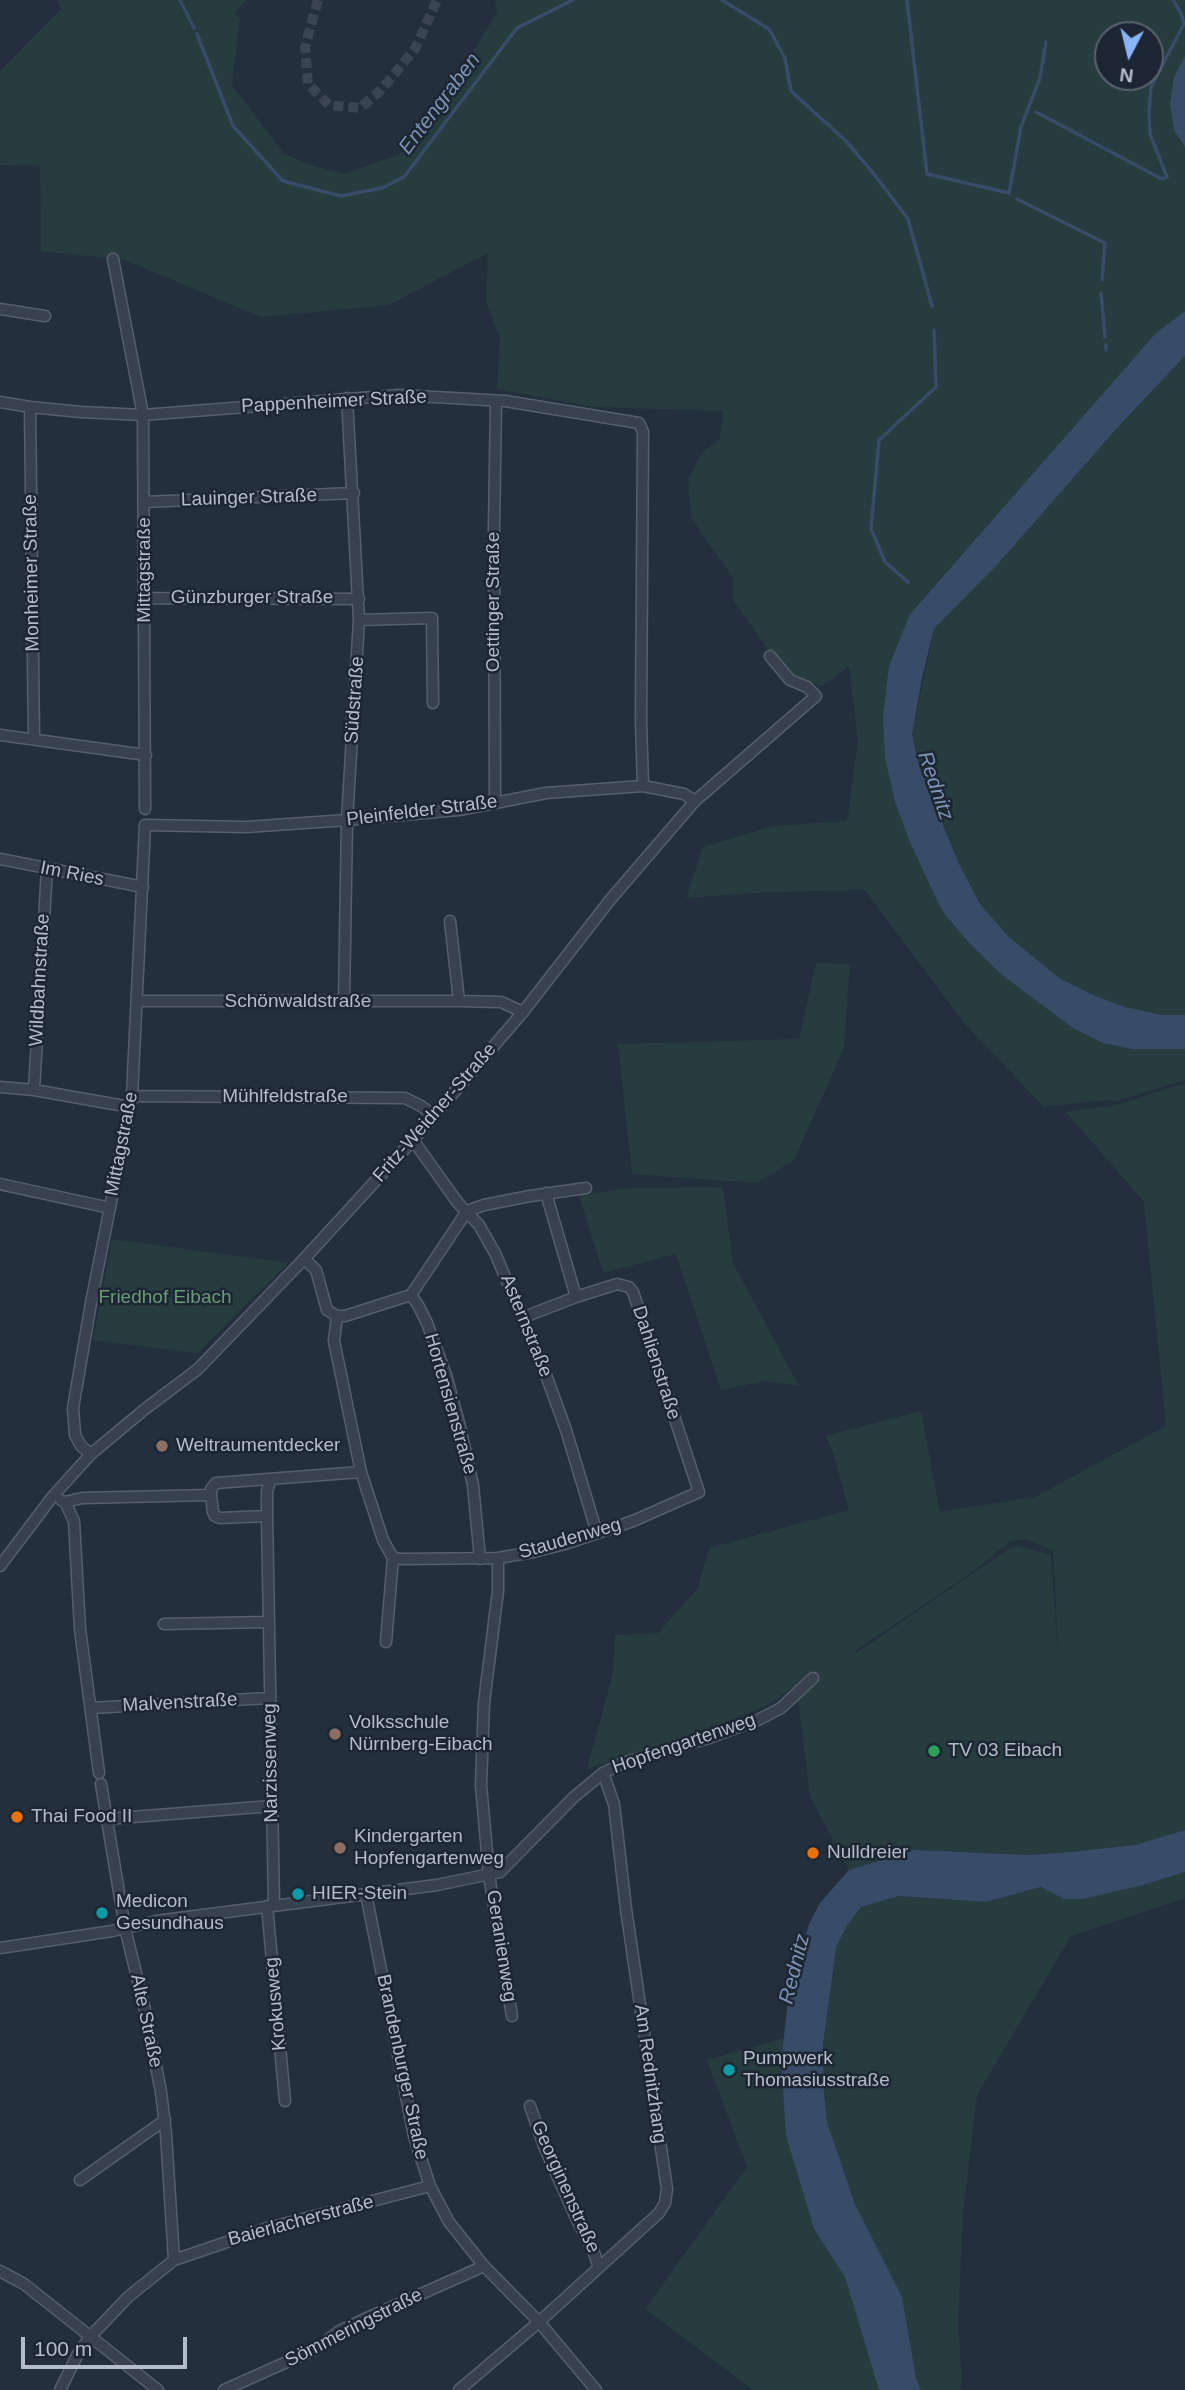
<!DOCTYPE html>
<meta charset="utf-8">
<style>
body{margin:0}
#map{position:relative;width:1185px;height:2390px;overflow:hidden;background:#242f3e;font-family:Arial,sans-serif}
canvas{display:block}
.north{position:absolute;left:1094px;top:21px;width:70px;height:70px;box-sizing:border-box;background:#1d2633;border:2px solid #59626f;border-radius:50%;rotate:187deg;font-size:19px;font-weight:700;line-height:28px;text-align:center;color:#b4bcc9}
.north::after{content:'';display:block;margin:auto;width:24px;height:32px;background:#8ab4f8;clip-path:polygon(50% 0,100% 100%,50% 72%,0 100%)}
.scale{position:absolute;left:21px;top:2337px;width:166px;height:32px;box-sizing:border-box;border:4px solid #b4bcc9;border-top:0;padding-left:9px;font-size:21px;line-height:24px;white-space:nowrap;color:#b4bcc9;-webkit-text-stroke:5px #1d2633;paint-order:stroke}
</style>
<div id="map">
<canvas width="1185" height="2390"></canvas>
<div class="north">N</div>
<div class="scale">100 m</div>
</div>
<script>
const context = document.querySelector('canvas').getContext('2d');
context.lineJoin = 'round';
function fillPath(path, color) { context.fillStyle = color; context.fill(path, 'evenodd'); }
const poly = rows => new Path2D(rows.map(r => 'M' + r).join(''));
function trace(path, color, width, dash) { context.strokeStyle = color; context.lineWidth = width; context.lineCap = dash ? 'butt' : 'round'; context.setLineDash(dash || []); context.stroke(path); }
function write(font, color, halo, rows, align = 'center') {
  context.font = font + ' Arial,sans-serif'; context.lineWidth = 5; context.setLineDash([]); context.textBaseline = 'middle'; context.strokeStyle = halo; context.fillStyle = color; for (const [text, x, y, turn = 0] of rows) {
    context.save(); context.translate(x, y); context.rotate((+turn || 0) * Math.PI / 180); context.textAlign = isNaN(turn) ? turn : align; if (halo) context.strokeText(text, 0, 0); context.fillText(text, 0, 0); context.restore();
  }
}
const green = poly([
 [57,0,246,0,234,14,240,18,232,85,284,154,312,165,344,174,400,154,437,112,497,12,495,0,1185,0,1185,56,1174,77,1174,130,1185,147,1185,311,1156,334,910,613,885,758,895,802,909,840,938,903,972,946,1002,975,1103,1043,1132,1049,1185,1049,1185,1080,1116,1101,1106,1100,1044,1107,965,1024,865,890,770,892,686,898,703,847,773,826,847,821,858,741,849,666,822,686,811,684,782,669,733,600,733,578,691,518,688,480,701,454,720,438,723,411,594,407,497,389,500,339,486,301,488,253,389,305,261,317,125,260,41,251,40,166,0,165,0,71,61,9],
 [1108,35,1150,35,1150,77,1108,77],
 [1185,356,1185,1015,1163,1015,1125,1007,1093,995,1059,978,1008,936,980,904,959,864,919,766,912,735,934,629,997,565,1118,427],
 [816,963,850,964,844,1048,794,1160,757,1183,632,1174,618,1044,799,1039],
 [1185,1083,1185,1830,1135,1845,1070,1852,1030,1855,915,1850,849,1870,810,1796,799,1706,790,1690,766,1706,693,1735,587,1769,613,1673,615,1635,658,1633,698,1588,709,1548,849,1510,832,1449,825,1436,921,1411,940,1512,1035,1497,1166,1426,1144,1202,1066,1112,1117,1105],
 [1025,1539,1053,1550,1059,1667,1051,1555,1015,1545,856,1653,856,1650,968,1575,1011,1541],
 [723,1187,733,1263,799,1386,765,1381,721,1390,676,1254,603,1273,579,1195,632,1188],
 [112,1239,288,1263,197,1353,93,1340],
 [1185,1872,1185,1898,1071,1936,977,2095,963,2214,958,2323,962,2380,960,2390,921,2390,827,2122,824,2093,823,2045,836,1948,846,1927,861,1907,899,1896,986,1902,1042,1887,1064,1899,1143,1885],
 [784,2038,781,2062,786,2136,814,2229,845,2277,879,2390,753,2390,645,2309,747,2167,707,2060]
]);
const water = poly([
 [1185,56,1185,147,1174,130,1170,104,1174,77],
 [1185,311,1185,356,1118,427,997,565,934,629,922,678,912,735,919,766,959,864,980,904,1008,936,1059,978,1093,995,1125,1007,1163,1015,1185,1015,1185,1049,1132,1049,1103,1043,1073,1028,1002,975,972,946,946,916,938,903,909,840,895,802,885,758,883,717,889,666,910,614,1156,333],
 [1185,1830,1185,1872,1143,1885,1083,1899,1064,1899,1041,1887,986,1902,899,1896,861,1907,846,1927,836,1948,823,2045,824,2093,827,2122,855,2204,902,2297,916,2378,921,2390,879,2390,845,2277,814,2229,786,2136,781,2062,788,2001,809,1924,820,1903,849,1870,915,1850,1030,1855,1070,1852,1135,1845]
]);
const stream = poly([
 [180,0,194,28],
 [722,0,769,29,785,58,791,91,846,141,874,174,908,219,932,306],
 [907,0,927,174,1009,193,1021,127,1040,78,1046,42],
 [197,34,233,126,283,181,341,196,382,188,404,177,517,28,573,0],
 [1036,112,1162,179,1167,177,1150,134,1149,111,1151,87,1184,24,1181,13,1173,0],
 [1017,199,1105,243,1102,280],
 [1101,293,1105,337],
 [1106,345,1106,350],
 [908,582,885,562,871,529,879,440,936,387,934,330]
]);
const minorTunnel = poly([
 [318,0,305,47,308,84,329,105,360,108,381,90,415,49,437,0]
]);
const minor = poly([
 [113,259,143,415,145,809],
 [0,309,45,316],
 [0,402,30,407,81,412,143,415,399,395,505,401,639,423,643,432,641,721,643,786],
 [30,407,34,739],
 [144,502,354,493],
 [145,598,359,599],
 [359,620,432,618,433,703],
 [0,735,146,755],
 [495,803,494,528,496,401],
 [0,859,143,887],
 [450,921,459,1001],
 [138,1001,459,1001,501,1002,523,1012],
 [344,1002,347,820,359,620,347,398],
 [0,1087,34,1090,130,1107],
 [34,1090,47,869],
 [132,1096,405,1098,421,1106,433,1115],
 [413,1140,458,1203,479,1225,495,1253,542,1364,566,1430,597,1533],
 [0,1184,110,1208],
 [546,1193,576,1297],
 [304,1259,316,1270,327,1310,337,1316],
 [411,1295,418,1305,427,1323,446,1375,460,1427,473,1485,480,1559],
 [337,1316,334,1341,361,1472,383,1540,393,1558,386,1642],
 [337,1316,345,1316,411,1295,467,1211,484,1205,530,1196,586,1188],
 [91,1454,81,1446,75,1435,73,1408,91,1303,132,1096,145,825,246,827,347,820,459,810,546,793,643,786,684,794,695,801],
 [271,1479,267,1491,267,1516,274,1905],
 [211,1495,213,1512,215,1516,220,1518,267,1516],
 [61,1500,65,1502,74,1521,80,1629,99,1773],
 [65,1502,82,1498,211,1495,211,1489,216,1483,361,1472],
 [393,1558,403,1559,498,1558,533,1552,565,1544,633,1521,699,1492,633,1292,629,1287,617,1284,576,1297,524,1317],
 [498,1558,498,1591,484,1703,481,1785,489,1875,512,2016],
 [0,1566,53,1496,91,1454,145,1409,198,1369,304,1259,413,1140,523,1012,610,900,695,801,816,696,807,687,790,680,770,656],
 [164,1624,269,1622],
 [91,1708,269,1698],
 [101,1784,125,1928,145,2010,161,2092,166,2134,174,2260],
 [107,1819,272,1806],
 [366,1894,414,2136,430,2186,449,2222,484,2266,539,2322,596,2390],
 [267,1906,285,2101],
 [0,1948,112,1931,156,1921,437,1885,500,1872,574,1797,603,1773,623,1763,712,1737,758,1720,781,1708,813,1678],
 [530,2106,544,2146,577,2220,592,2247,599,2267],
 [80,2180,165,2120],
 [0,2271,24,2284,158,2390],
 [60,2390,79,2352,91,2336,128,2297,174,2260,268,2228,430,2186],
 [224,2390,316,2349,339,2331,358,2322,484,2266],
 [459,2390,539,2322,659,2213,665,2203,667,2189,626,1909,614,1804,603,1773]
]);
const markers = [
 [162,1446,7,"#8d6e63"],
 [335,1734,7,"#8d6e63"],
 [934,1751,7,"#2e9e5b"],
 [17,1817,7,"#e8710a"],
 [340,1848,7,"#8d6e63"],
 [813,1853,7,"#e8710a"],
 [298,1894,7,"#0f9aa8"],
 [102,1913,7,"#0f9aa8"],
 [729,2070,7,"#0f9aa8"]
];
const streetNames = [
 ["Pappenheimer Straße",334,402,-3],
 ["Lauinger Straße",249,498,-2],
 ["Mittagstraße",145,570,-90],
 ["Monheimer Straße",32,573,-91],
 ["Günzburger Straße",252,598],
 ["Oettinger Straße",494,602,-90],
 ["Südstraße",355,700,-86],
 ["Pleinfelder Straße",422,811,-7],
 ["Im Ries",72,874,11],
 ["Wildbahnstraße",40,980,-87],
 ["Schönwaldstraße",298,1002],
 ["Mühlfeldstraße",285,1097],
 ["Fritz-Weidner-Straße",435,1113,-49],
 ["Mittagstraße",122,1144,-79],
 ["Asternstraße",526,1326,68],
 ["Dahlienstraße",656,1363,72],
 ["Hortensienstraße",450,1404,74],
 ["Staudenweg",570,1539,-16],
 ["Malvenstraße",180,1703,-3],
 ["Hopfengartenweg",684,1744,-19],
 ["Narzissenweg",271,1763,-91],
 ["Geranienweg",501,1946,81],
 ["Krokusweg",276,2004,-95],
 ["Alte Straße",146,2021,78],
 ["Brandenburger Straße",402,2067,78],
 ["Am Rednitzhang",650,2074,82],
 ["Georginenstraße",565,2187,66],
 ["Baierlacherstraße",301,2221,-15],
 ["Sömmeringstraße",354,2328,-27]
];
const parkNames = [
 ["Friedhof Eibach",165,1298]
];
const poiNames = [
 ["Weltraumentdecker",176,1446],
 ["Volksschule",349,1723],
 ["Nürnberg-Eibach",349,1745],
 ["TV 03 Eibach",948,1751],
 ["Thai Food II",31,1817],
 ["Kindergarten",354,1837],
 ["Hopfengartenweg",354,1859],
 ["Nulldreier",827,1853],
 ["HIER-Stein",312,1894],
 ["Medicon",116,1902],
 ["Gesundhaus",116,1924],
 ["Pumpwerk",743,2059],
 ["Thomasiusstraße",743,2081]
];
const waterNames = [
 ["Entengraben",440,104,-53],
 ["Rednitz",935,786,71],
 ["Rednitz",795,1969,-76]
];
fillPath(green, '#263c3f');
fillPath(water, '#394c67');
trace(stream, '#394c67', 3.5);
trace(minorTunnel, '#3a4453', 10, [10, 5]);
trace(minor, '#565f6c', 13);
trace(minor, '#38414e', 10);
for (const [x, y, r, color] of markers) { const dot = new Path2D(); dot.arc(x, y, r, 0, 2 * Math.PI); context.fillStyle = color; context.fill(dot); trace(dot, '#1d2633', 2.5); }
write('19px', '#b4bcc9', '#1d2633', streetNames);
write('19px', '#6b9a76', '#1d2633', parkNames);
write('19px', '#b4bcc9', '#1d2633', poiNames, 'left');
write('italic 21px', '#7c92b1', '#1d2633', waterNames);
</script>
